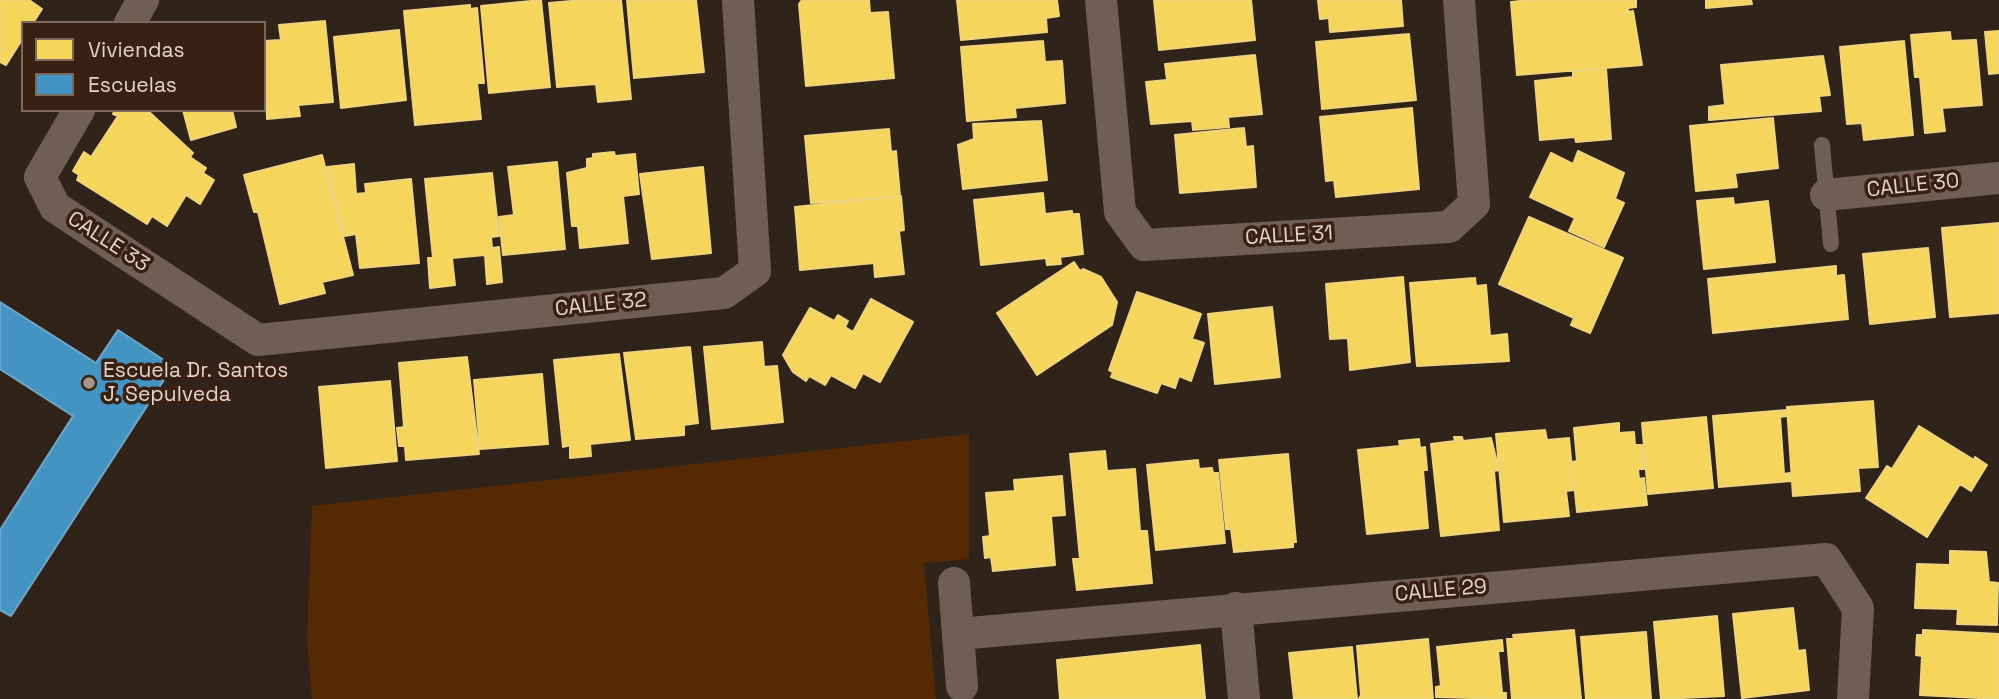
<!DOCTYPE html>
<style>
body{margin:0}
#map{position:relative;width:1999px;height:699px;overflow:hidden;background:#30231a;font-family:"Space Grotesk",sans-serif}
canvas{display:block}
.legend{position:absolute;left:21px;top:21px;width:245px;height:91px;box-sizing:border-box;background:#382112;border:2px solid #7c685c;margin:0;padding:9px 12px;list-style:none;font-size:21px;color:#e3d3ca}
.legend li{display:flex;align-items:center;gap:14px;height:35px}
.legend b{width:35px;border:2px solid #7c685c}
</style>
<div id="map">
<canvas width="1999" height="699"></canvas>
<ul class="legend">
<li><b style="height:19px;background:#f6d55c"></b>Viviendas</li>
<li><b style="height:19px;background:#4393c3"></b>Escuelas</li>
</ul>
</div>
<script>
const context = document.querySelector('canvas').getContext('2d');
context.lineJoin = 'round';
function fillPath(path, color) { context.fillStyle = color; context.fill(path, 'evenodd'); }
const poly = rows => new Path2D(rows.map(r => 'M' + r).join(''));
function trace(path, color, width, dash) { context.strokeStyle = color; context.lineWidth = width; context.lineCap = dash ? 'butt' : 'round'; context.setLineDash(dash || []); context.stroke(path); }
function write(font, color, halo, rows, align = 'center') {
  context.font = font + ' "Space Grotesk",sans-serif'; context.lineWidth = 7; context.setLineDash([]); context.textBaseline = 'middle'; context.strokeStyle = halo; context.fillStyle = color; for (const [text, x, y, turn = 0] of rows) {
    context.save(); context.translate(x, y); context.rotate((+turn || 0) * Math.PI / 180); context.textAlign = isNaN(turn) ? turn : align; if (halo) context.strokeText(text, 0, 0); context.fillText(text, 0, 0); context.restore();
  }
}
const green = poly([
 [969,434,969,559,924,563,936,699,312,699,307,639,312,506]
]);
const homes = poly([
 [0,0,29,0,42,9,33,23,23,23,23,38,6,65,0,62,0,0],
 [541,0,550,87,489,93,481,6,541,0],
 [582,0,621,0,631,99,598,102,596,84,557,87,549,3,582,0],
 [627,0,696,0,704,72,634,78,627,0],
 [802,0,869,0,870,13,888,12,894,78,806,86,799,4,802,0],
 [957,0,1057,0,1059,16,1046,18,1047,32,961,40,957,0],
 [1154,0,1251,0,1255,40,1159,50,1154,0],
 [1318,0,1401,0,1403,26,1330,32,1329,18,1320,19,1318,0],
 [1529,0,1636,0,1636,7,1628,8,1628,12,1633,11,1642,65,1517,75,1511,2,1529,0],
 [1706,0,1751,0,1752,4,1706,8,1706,0],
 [470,5,470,9,477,8,484,83,477,83,481,119,415,125,404,11,470,5],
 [325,21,333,102,298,105,300,116,267,119,264,41,281,40,279,25,325,21],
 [399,30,406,100,341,108,334,37,399,30],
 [1999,31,1999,73,1989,74,1985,32,1999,31],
 [1950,32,1951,41,1976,40,1982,105,1942,108,1945,131,1925,133,1920,77,1915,77,1911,35,1950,32],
 [1409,34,1416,100,1322,109,1316,42,1409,34],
 [1043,41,1045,62,1062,61,1065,103,1015,108,1016,117,967,121,961,47,1043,41],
 [1904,41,1913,135,1864,140,1862,123,1847,124,1840,47,1904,41],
 [1255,55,1262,114,1228,117,1229,127,1193,130,1192,121,1151,124,1146,82,1167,80,1165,64,1255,55],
 [1823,56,1830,95,1819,96,1821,111,1709,120,1709,107,1725,105,1721,65,1823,56],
 [1606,68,1611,139,1576,142,1575,137,1540,140,1535,81,1573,77,1573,71,1606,68],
 [1412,108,1419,189,1336,197,1334,180,1326,181,1320,117,1412,108],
 [115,110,147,110,193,153,190,157,206,168,203,173,214,180,200,204,186,195,167,226,152,216,147,224,77,180,79,175,73,171,84,152,91,157,118,116,113,114,115,110],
 [183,110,232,110,236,127,191,140,183,110],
 [1773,118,1778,168,1735,173,1737,187,1696,191,1690,126,1773,118],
 [1041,121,1047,180,963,189,958,145,974,139,973,124,1041,121],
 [1244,128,1246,147,1253,146,1256,187,1180,193,1175,135,1244,128],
 [889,129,891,152,896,151,900,196,811,203,805,136,889,129],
 [1578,151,1624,173,1615,199,1624,203,1604,247,1569,231,1575,218,1530,197,1551,153,1573,164,1578,151],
 [614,152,615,156,635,154,639,194,623,196,628,243,580,248,578,226,572,226,567,173,587,168,587,159,593,158,593,154,614,152],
 [322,155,353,275,322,282,325,293,280,304,258,212,254,212,244,175,322,155],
 [557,162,565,249,503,255,499,217,514,215,508,167,557,162],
 [354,164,356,194,366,193,365,184,411,179,419,263,360,268,356,234,345,236,327,167,354,164],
 [703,167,711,253,652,259,640,174,703,167],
 [492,173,499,236,491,237,492,248,499,247,502,282,487,284,485,255,452,258,455,285,430,288,428,258,433,258,425,179,492,173],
 [1043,193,1045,214,1072,211,1072,214,1079,214,1083,254,1060,257,1061,264,1047,265,1046,258,981,265,974,200,1043,193],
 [901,196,904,230,899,231,904,274,875,277,874,263,800,270,795,207,901,196],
 [1733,198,1734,205,1768,201,1775,262,1704,269,1697,201,1733,198],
 [1529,217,1623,258,1590,333,1571,325,1574,318,1499,284,1529,217],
 [1999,223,1999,313,1950,317,1942,228,1999,223],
 [1928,248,1935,317,1870,324,1863,254,1928,248],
 [1074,262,1080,271,1083,269,1101,277,1117,302,1112,325,1037,375,997,313,1074,262],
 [1836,266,1836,276,1844,275,1848,319,1713,333,1708,279,1836,266],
 [1403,277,1410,362,1350,370,1348,338,1330,339,1326,284,1403,277],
 [1475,278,1476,286,1486,285,1490,336,1507,334,1509,361,1417,366,1410,283,1475,278],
 [1137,292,1201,314,1192,339,1204,343,1191,381,1179,376,1175,388,1161,383,1157,393,1111,377,1113,372,1109,370,1137,292],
 [871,299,913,322,880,382,863,373,855,388,831,375,825,385,809,376,806,381,793,372,783,355,810,308,834,321,838,315,848,321,845,327,853,332,871,299],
 [1272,307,1280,377,1215,384,1208,314,1272,307],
 [762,342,764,367,777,366,783,422,712,429,704,347,762,342],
 [690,347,698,423,684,425,684,435,636,439,624,353,690,347],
 [619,354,630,440,590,444,591,456,570,458,570,445,563,447,554,360,619,354],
 [467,357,479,454,406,460,405,446,399,446,397,428,404,427,399,363,467,357],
 [542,374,548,444,480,449,474,380,542,374],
 [390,381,397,461,326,468,319,387,390,381],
 [1873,401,1878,467,1858,468,1860,491,1793,496,1787,407,1873,401],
 [1787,410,1787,416,1780,417,1784,474,1790,473,1791,481,1719,487,1713,416,1787,410],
 [1706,417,1713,488,1648,494,1642,423,1706,417],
 [1619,423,1619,433,1634,432,1635,445,1642,445,1644,469,1638,469,1639,479,1644,478,1647,505,1577,512,1572,462,1577,461,1574,428,1619,423],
 [1919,426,1974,460,1975,457,1987,465,1971,491,1960,484,1927,537,1866,498,1887,466,1892,469,1919,426],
 [1545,430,1547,440,1569,438,1574,490,1566,491,1569,516,1504,522,1496,434,1545,430],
 [1454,437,1462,437,1463,441,1491,438,1499,470,1494,471,1499,530,1441,536,1431,444,1455,441,1454,437],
 [1419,439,1420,448,1425,447,1427,470,1423,470,1428,528,1367,534,1358,450,1400,446,1399,441,1419,439],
 [1105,451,1107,471,1135,469,1140,531,1147,531,1152,583,1077,590,1073,559,1080,559,1070,454,1105,451],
 [1288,454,1296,542,1293,542,1293,547,1234,552,1231,529,1226,529,1219,460,1288,454],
 [1198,460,1199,469,1212,468,1213,473,1218,473,1225,543,1156,550,1147,465,1198,460],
 [1062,476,1065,515,1051,516,1055,565,993,571,991,557,985,558,983,537,990,536,986,493,1015,491,1014,480,1062,476],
 [1950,551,1986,552,1989,582,1998,583,1997,625,1957,624,1958,609,1915,608,1917,564,1950,565,1950,551],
 [1793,608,1798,651,1805,650,1809,690,1742,698,1733,614,1793,608],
 [1717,616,1724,696,1661,699,1654,622,1717,616],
 [1574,630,1581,699,1512,699,1507,639,1514,639,1513,635,1574,630],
 [1923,630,1999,634,1999,699,1920,695,1922,656,1916,655,1917,635,1923,635,1923,630],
 [1646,632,1651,699,1586,699,1581,637,1646,632],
 [1428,639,1433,699,1359,699,1361,695,1357,646,1428,639],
 [1502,640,1503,651,1498,651,1502,693,1506,693,1506,699,1436,697,1436,687,1441,686,1437,647,1502,640],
 [1200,645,1205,699,1060,699,1057,660,1200,645],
 [1352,647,1357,699,1294,699,1289,653,1352,647]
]);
const schools = poly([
 [0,302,96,363,118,330,173,366,11,616,0,610,0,530,73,416,0,369,0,302]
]);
const lane = poly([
 [1822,145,1831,244]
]);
const street = poly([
 [1101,0,1120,212,1144,245,1449,227,1474,204,1459,0],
 [130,23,143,0],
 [79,110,40,177,55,207,258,340,724,293,755,271,738,0],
 [1826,195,1999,178],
 [954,583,962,686],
 [1236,608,1244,699],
 [958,634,1826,559,1858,608,1853,699]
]);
const markers = [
 [89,383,7,"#a4958c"]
];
const streetNames = [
 ["CALLE 30",1913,186,-6],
 ["CALLE 31",1289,236,-3],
 ["CALLE 33",108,242,33],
 ["CALLE 32",601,305,-6],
 ["CALLE 29",1441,591,-5]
];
const poiNames = [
 ["Escuela Dr. Santos",103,371],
 ["J. Sepulveda",103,395]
];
fillPath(green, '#562905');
fillPath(homes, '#f6d55c');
trace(homes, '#f0d47d', 2);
fillPath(schools, '#4393c3');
trace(schools, '#73a6c5', 2);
trace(lane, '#715e53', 16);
trace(street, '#715e53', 32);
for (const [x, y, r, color] of markers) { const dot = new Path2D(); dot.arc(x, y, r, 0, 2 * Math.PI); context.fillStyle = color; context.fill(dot); trace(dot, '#382112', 2.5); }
write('21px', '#e3d3ca', '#382112', streetNames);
write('21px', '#e3d3ca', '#382112', poiNames, 'left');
</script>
